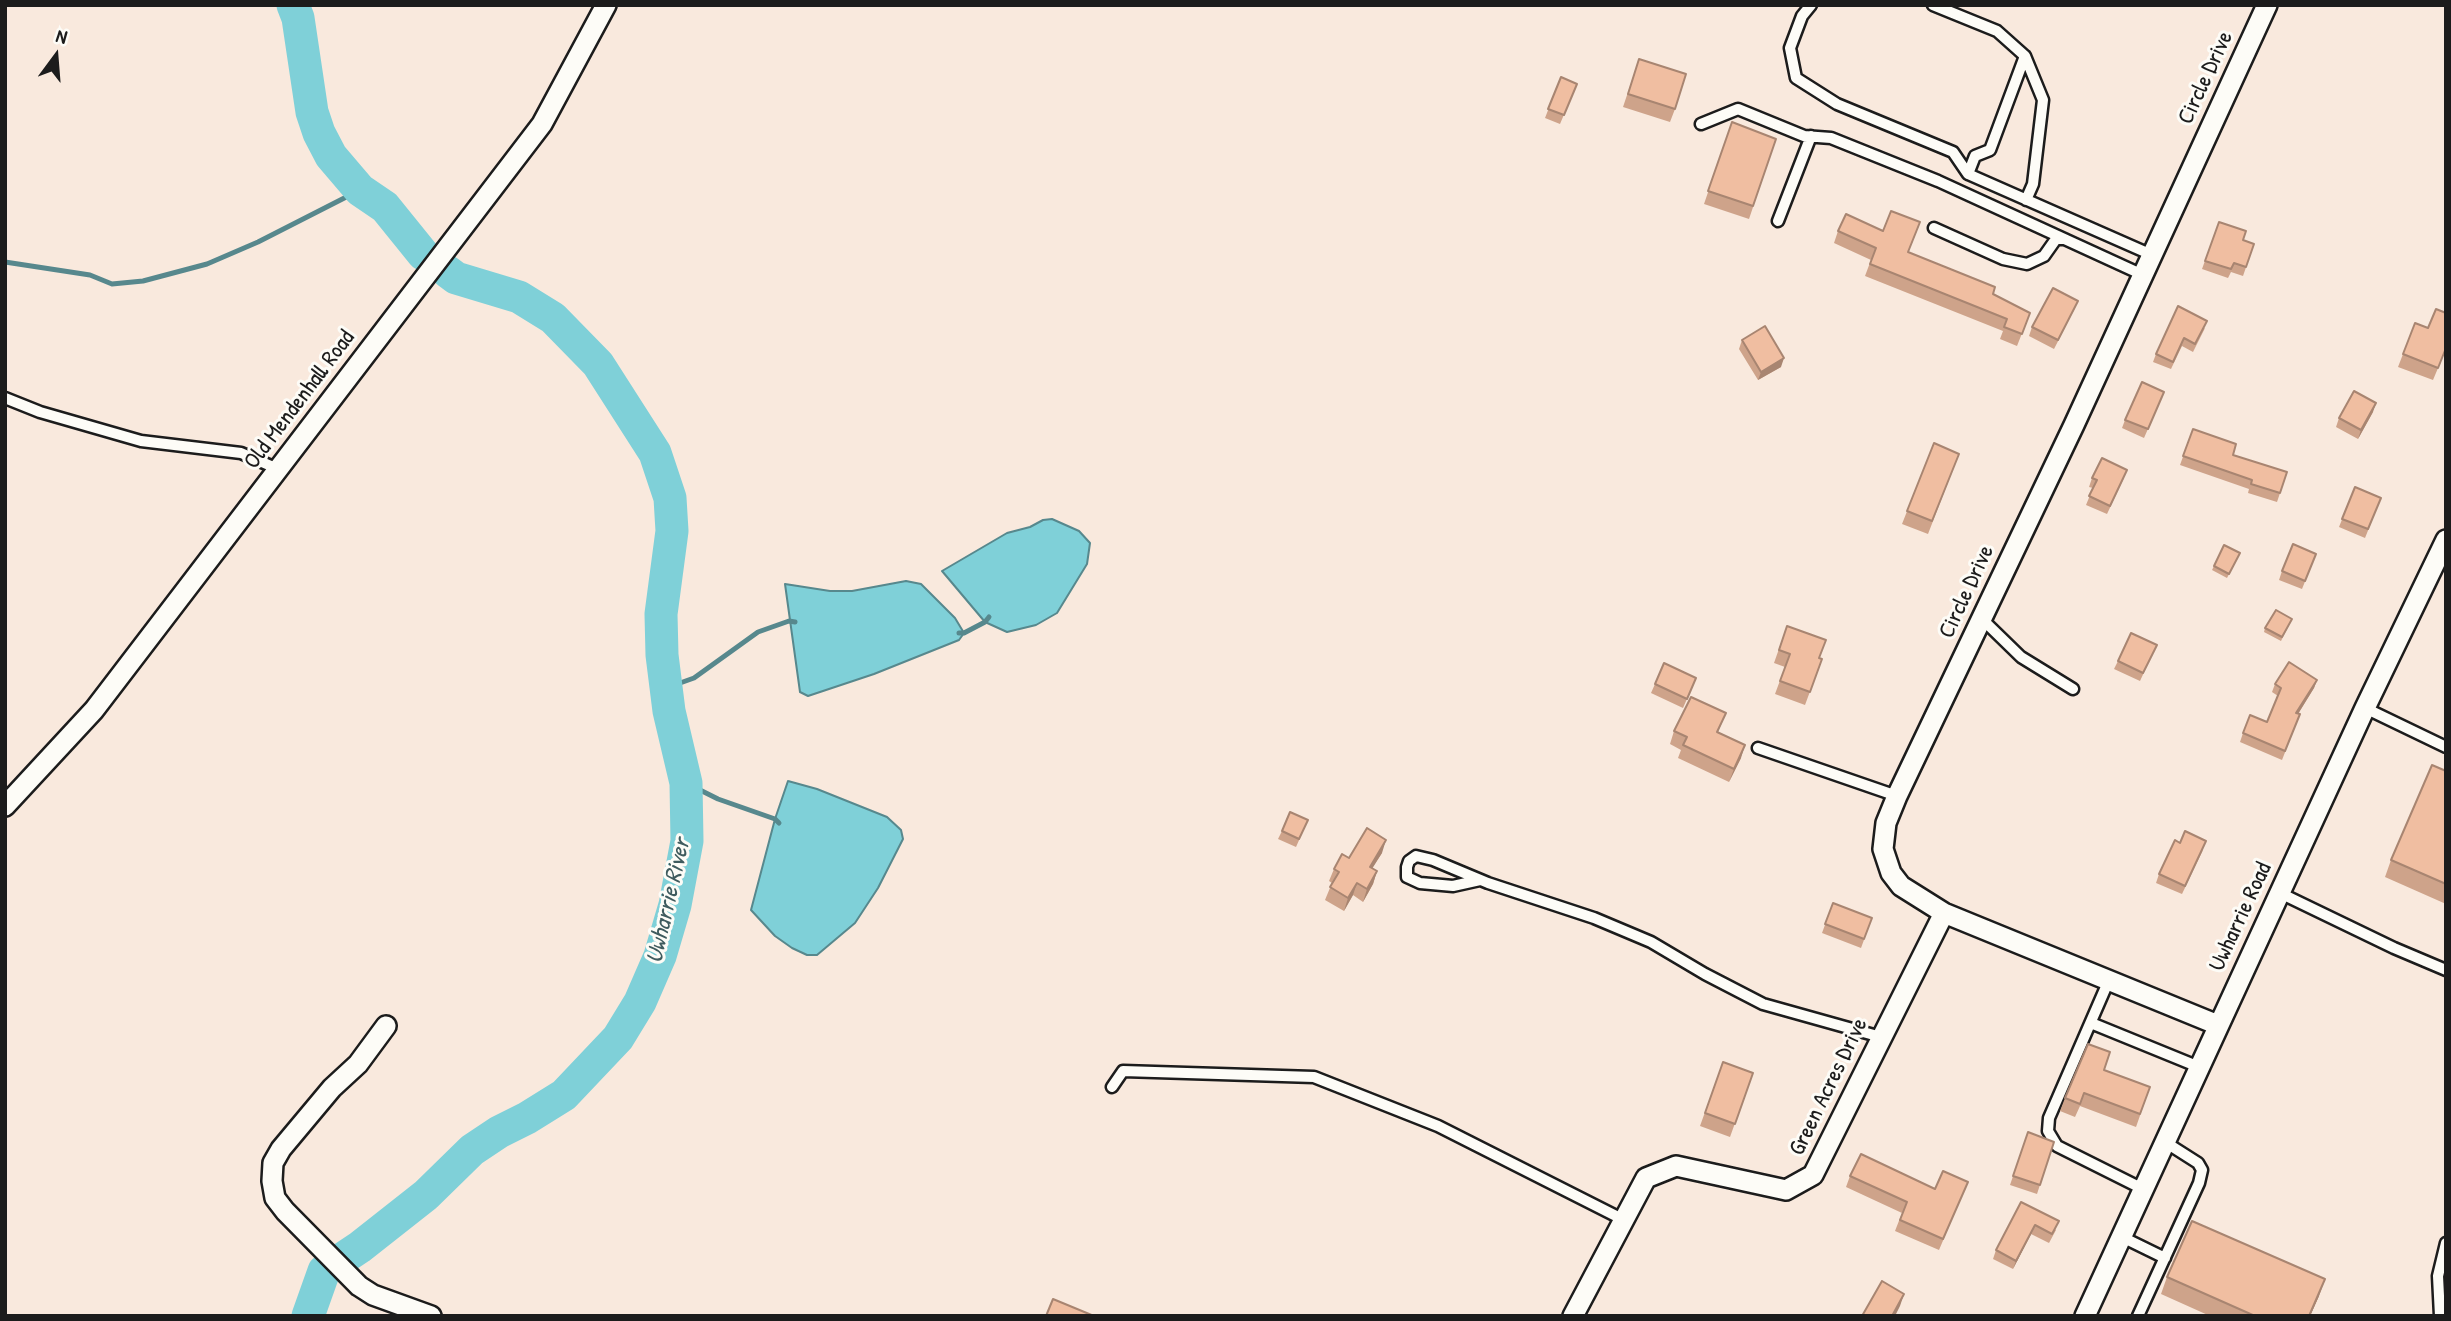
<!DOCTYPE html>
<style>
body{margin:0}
#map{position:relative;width:2451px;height:1321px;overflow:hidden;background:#f9e9dd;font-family:"Patrick Hand",sans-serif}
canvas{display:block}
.frame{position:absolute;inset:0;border:7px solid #1c1c1c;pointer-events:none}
.north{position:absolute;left:21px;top:21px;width:70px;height:70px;-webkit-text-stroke:5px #fdfcf7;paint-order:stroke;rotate:16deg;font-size:19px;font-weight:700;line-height:28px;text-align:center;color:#1c1c1c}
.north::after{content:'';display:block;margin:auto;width:24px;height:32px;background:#1c1c1c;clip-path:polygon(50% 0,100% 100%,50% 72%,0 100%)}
</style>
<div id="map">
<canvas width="2451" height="1321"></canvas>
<div class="frame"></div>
<div class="north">N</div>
</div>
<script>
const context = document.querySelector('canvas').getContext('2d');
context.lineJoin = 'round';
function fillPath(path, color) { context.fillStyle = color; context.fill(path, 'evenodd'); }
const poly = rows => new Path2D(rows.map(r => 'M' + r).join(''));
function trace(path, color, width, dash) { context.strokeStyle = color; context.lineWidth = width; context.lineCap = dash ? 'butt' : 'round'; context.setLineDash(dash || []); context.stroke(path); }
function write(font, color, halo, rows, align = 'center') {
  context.font = font + ' "Patrick Hand",sans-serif'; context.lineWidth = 6; context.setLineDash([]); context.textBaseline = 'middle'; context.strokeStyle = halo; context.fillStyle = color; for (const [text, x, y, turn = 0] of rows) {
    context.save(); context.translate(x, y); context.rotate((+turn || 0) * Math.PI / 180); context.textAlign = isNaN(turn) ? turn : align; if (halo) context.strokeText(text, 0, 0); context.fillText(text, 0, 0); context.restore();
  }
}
const water = poly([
 [1052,519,1079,531,1090,543,1087,564,1057,613,1036,625,1007,632,985,622,942,571,1007,533,1030,527,1043,520,1052,519],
 [906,581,921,584,955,618,964,633,959,640,874,674,808,696,800,692,785,584,830,591,852,591,906,581],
 [788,781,817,789,887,817,901,830,903,839,878,888,855,923,817,955,807,955,792,948,775,936,751,910,775,819,788,781]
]);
const stream = poly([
 [5,262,90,275,112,284,143,281,207,264,258,242,360,190],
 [959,633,964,633,985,622,989,617],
 [666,688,694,678,758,632,789,621,795,622],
 [686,783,718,799,775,819,779,823]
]);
const river = poly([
 [293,5,298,18,312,112,319,133,331,156,360,190,385,207,423,254],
 [308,1316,324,1271,360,1247,426,1195,472,1150,499,1132,527,1118,564,1095,618,1038,640,1002,660,956,675,905,687,841,686,783,669,711,662,655,661,614,672,531,670,498,655,453,598,364,553,318,519,297,456,278,448,272]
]);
const lane = poly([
 [1811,5,1802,16,1790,48,1796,78,1837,104,1953,152,1968,174,2152,255],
 [1933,5,1997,31,2025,56,1990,150,1975,156,1968,174],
 [2025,56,2043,100,2033,184,2026,200],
 [1701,124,1738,109,1804,136,1831,138,1938,181,2143,275],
 [1778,221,1811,136],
 [1934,228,2003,259,2027,264,2044,256,2056,239,2063,239],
 [5,398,40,412,141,441,241,453,278,469],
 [1982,619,2021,657,2073,689],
 [2365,708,2446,747],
 [1758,748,1897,796],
 [1480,880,1453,886,1420,883,1407,877,1407,867,1409,861,1416,856,1433,860,1488,883,1594,918,1651,942,1705,974,1763,1004,1881,1037],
 [2280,893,2394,948,2446,970],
 [2109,980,2049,1118,2048,1131,2057,1146,2143,1189],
 [2091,1023,2199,1067],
 [1112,1087,1123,1071,1314,1077,1438,1126,1624,1220],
 [2122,1237,2165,1258],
 [2138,1316,2199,1183,2202,1170,2198,1163,2165,1142],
 [2440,1316,2438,1276,2446,1243]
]);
const street = poly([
 [5,806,94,710,542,124,606,5],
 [2218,1025,1944,913,1901,886,1891,873,1883,849,1886,823,1897,796,2074,425,2267,5],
 [386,1026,358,1064,332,1088,281,1149,273,1163,272,1181,275,1198,285,1211,359,1286,373,1295,431,1316],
 [1573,1316,1646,1178,1676,1166,1786,1190,1813,1175,1944,913],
 [2085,1316,2365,708,2446,540]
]);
const wall = poly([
 [1639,59,1675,109,1670,122,1623,107],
 [1561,77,1577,84,1560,124,1545,118],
 [1732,122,1776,139,1749,219,1704,204],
 [2219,222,2243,240,2254,244,2243,276,2231,272,2228,278,2202,269],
 [1838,231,1908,253,2030,313,2017,346,2000,339,2003,331,1865,276,1871,260,1834,243],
 [2078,301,2074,310,2054,349,2029,336,2032,327],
 [2415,323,2446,349,2433,380,2398,367],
 [2205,328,2193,352,2182,346,2171,369,2153,362,2156,354],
 [1742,340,1781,367,1758,380,1739,349],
 [2164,392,2144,438,2122,428,2125,420],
 [2373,412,2358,439,2336,427,2339,418],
 [2193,429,2233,455,2287,472,2277,502,2248,493,2249,489,2180,465],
 [1934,443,1959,454,1928,534,1902,524],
 [2092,478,2124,478,2107,514,2086,505,2093,488,2089,487],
 [2355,487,2381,498,2365,538,2339,527],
 [2316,554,2302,589,2279,580,2282,571],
 [2238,557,2227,578,2212,570,2214,566],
 [2292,619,2281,641,2264,632,2265,628],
 [1787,626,1819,658,1822,659,1805,705,1775,694,1785,667,1774,663],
 [2153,653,2140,681,2114,669,2118,661],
 [1696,678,1683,708,1651,693,1655,684],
 [2317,680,2314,688,2298,714,2300,714,2282,760,2240,742,2243,733,2267,722,2278,696,2272,692,2275,684],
 [1726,713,1718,732,1741,758,1729,782,1678,758,1681,750,1670,744,1674,731],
 [2446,771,2446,904,2385,877,2391,860],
 [1308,820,1296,847,1278,839,1282,831],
 [2203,850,2182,894,2156,883,2159,874],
 [1382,853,1372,868,1377,871,1373,884,1363,902,1353,895,1344,911,1325,900,1332,883,1329,881,1334,869,1349,858],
 [1833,903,1872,918,1861,948,1822,933],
 [1723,1062,1753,1073,1730,1137,1700,1126],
 [2104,1070,2150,1087,2136,1127,2080,1106,2075,1117,2060,1111,2065,1098],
 [2028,1132,2054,1142,2037,1194,2010,1185],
 [1850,1176,1935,1189,1968,1182,1939,1250,1895,1231,1902,1213,1846,1187],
 [2021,1202,2056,1230,2049,1243,2031,1234,2013,1269,1993,1259,1996,1250],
 [2167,1277,2319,1296,2310,1316,2210,1316,2161,1294]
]);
const shadedWall = poly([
 [1784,358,1781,367,1758,380,1761,372],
 [2376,403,2373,412,2358,439,2361,430],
 [2317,680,2314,688,2293,722,2296,713],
 [1745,745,1741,758,1729,782,1734,769],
 [1386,840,1382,853,1365,880,1370,867],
 [1377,871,1373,884,1363,902,1367,889],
 [1357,883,1353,895,1344,911,1348,898],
 [2035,1225,2031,1234,2013,1269,2016,1261],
 [2325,1279,2319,1296,2310,1316,2309,1316],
 [1904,1294,1900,1306,1895,1316,1892,1316]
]);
const building = poly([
 [1639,59,1686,74,1675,109,1628,94,1639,59],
 [1561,77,1577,84,1564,115,1548,109,1561,77],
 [1732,122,1776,139,1753,206,1708,191,1732,122],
 [1891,211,1920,222,1908,252,1995,287,1993,294,2030,313,2022,334,2004,327,2007,319,1870,264,1876,248,1838,231,1846,214,1883,231,1891,211],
 [2219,222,2246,231,2243,240,2254,244,2246,267,2234,263,2231,269,2205,261,2219,222],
 [2053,288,2078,301,2058,340,2032,327,2053,288],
 [2178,306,2207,321,2195,344,2184,338,2173,362,2156,354,2178,306],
 [2436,309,2446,313,2446,348,2438,368,2403,354,2415,323,2428,328,2436,309],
 [1765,326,1784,358,1761,372,1742,340,1765,326],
 [2142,382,2164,392,2148,429,2125,420,2142,382],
 [2354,391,2376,403,2361,430,2339,418,2354,391],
 [2193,429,2236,444,2233,455,2287,472,2280,493,2251,484,2252,480,2183,456,2193,429],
 [1934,443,1959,454,1932,521,1907,511,1934,443],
 [2102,458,2127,470,2110,506,2089,496,2097,480,2092,478,2102,458],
 [2355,487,2381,498,2368,529,2342,519,2355,487],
 [2293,544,2316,554,2305,581,2282,571,2293,544],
 [2224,545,2240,553,2229,574,2214,566,2224,545],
 [2276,610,2292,619,2282,637,2265,628,2276,610],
 [1787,626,1826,640,1819,658,1822,659,1810,692,1780,681,1790,654,1779,650,1787,626],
 [2131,633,2157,645,2143,673,2118,661,2131,633],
 [2289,662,2317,680,2296,713,2300,714,2285,751,2243,733,2250,715,2267,722,2281,688,2275,684,2289,662],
 [1664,663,1696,678,1687,699,1655,684,1664,663],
 [1691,697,1726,713,1717,732,1745,745,1734,769,1683,745,1687,737,1674,731,1691,697],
 [2432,765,2446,771,2446,884,2391,860,2432,765],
 [1290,812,1308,820,1299,839,1282,831,1290,812],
 [1367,828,1386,840,1370,867,1377,871,1367,889,1357,883,1348,898,1330,887,1339,872,1334,869,1342,854,1349,858,1367,828],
 [2185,831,2206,841,2185,886,2159,874,2175,840,2180,843,2185,831],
 [1833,903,1872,918,1864,939,1825,924,1833,903],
 [2088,1044,2110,1052,2104,1070,2150,1087,2140,1114,2084,1093,2080,1104,2065,1098,2088,1044],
 [1723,1062,1753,1073,1735,1124,1705,1113,1723,1062],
 [2028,1132,2054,1142,2040,1185,2013,1176,2028,1132],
 [1861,1154,1935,1189,1943,1171,1968,1182,1943,1239,1900,1220,1907,1202,1850,1176,1861,1154],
 [2021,1202,2059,1221,2052,1234,2035,1225,2016,1261,1996,1250,2021,1202],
 [2192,1221,2325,1279,2309,1316,2255,1316,2167,1277,2192,1221],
 [1882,1281,1904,1294,1892,1316,1862,1316,1882,1281],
 [1053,1299,1094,1316,1046,1316,1053,1299]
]);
const streetNames = [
 ["Circle Drive",2206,78,-65],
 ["Old Mendenhall Road",300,400,-53],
 ["Circle Drive",1967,592,-65],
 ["Uwharrie Road",2241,917,-65],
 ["Green Acres Drive",1829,1087,-64]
];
const waterNames = [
 ["Uwharrie River",669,901,-77]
];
fillPath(water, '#7fd0d8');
trace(water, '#57888d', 2);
trace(stream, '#57888d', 5);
trace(river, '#7fd0d8', 33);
trace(lane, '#1c1c1c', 15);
trace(street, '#1c1c1c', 24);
trace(lane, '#fdfcf7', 10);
trace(street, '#fdfcf7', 19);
fillPath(wall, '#cea38a');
fillPath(shadedWall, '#a88571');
fillPath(building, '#f0bea1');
trace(building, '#a88571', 2);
write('23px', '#1c1c1c', '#fdfcf7', streetNames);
write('italic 24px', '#3f5b5e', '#fdfcf7', waterNames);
</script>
